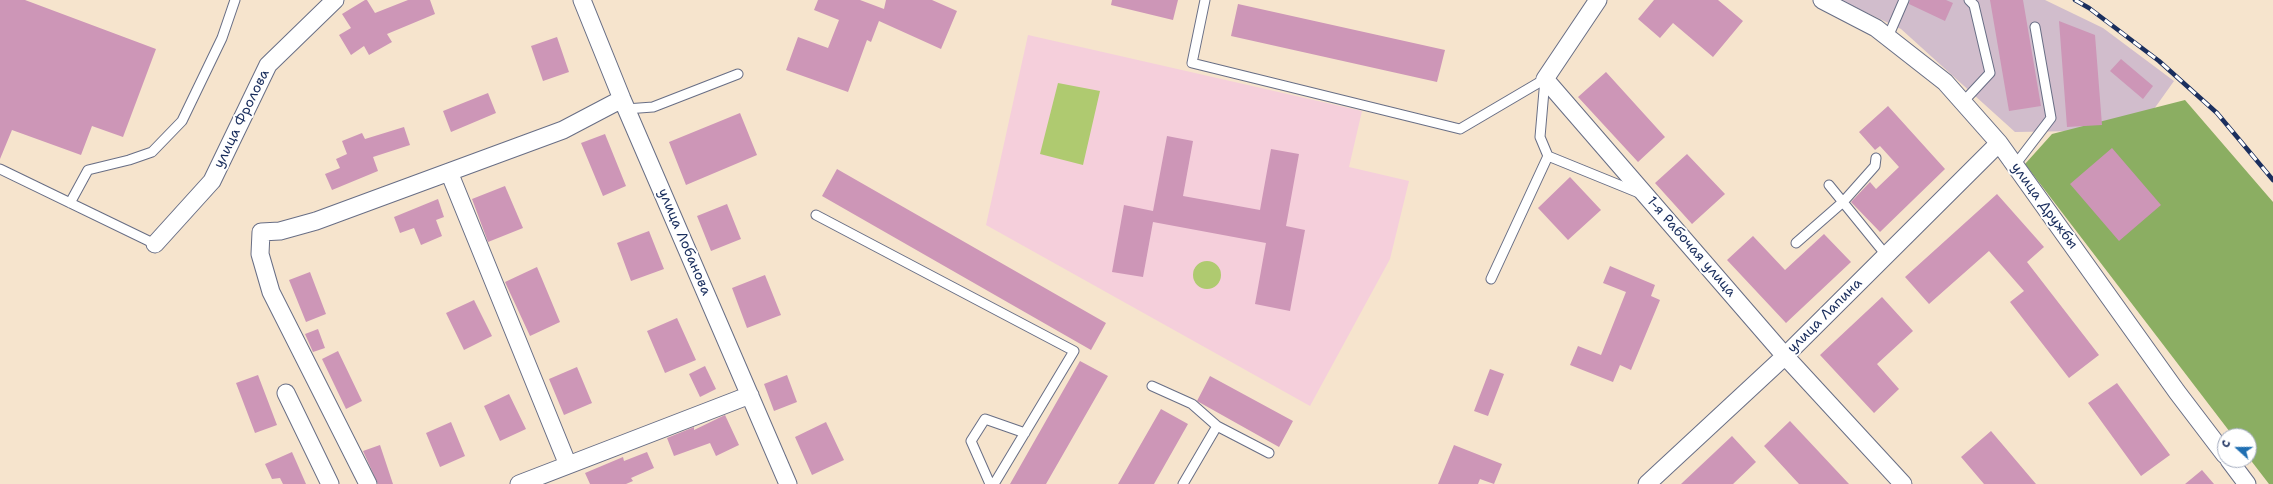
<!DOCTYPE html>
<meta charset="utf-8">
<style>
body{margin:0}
#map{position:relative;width:2273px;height:484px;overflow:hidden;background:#f6e4cd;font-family:"Shantell Sans",sans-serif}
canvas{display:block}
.north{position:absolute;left:2217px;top:428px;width:40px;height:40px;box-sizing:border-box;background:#fff;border:1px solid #a4acbf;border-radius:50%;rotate:291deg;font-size:11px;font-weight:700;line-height:16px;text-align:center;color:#1b2f5e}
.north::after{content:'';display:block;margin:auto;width:14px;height:18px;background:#1f6fb2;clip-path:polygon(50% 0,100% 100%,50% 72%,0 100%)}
</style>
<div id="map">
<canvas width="2273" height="484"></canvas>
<div class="north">С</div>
</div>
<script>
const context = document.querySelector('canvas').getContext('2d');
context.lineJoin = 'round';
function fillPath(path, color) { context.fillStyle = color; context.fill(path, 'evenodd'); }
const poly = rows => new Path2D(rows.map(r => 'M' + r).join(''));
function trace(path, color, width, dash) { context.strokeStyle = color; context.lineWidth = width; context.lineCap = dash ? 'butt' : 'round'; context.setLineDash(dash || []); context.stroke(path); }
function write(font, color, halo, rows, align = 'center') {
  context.font = font + ' "Shantell Sans",sans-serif'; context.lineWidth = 4; context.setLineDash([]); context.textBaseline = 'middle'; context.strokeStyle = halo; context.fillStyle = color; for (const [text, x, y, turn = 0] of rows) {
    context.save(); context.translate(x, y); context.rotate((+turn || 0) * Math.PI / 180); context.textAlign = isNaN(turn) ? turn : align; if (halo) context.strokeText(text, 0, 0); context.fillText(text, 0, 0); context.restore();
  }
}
const built = poly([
 [1028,35,1362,111,1349,167,1409,181,1390,259,1310,406,986,225]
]);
const industrial = poly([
 [1840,0,2045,0,2103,28,2174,81,2139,130,2015,132,1901,29]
]);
const green = poly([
 [1058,83,1100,91,1083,165,1040,154],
 '1193 275a14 14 0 1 1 28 0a14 14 0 1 1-28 0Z'
]);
const forest = poly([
 [2185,100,2273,202,2273,484,2269,484,2249,458,2249,436,2233,436,2025,164,2052,134]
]);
const building = poly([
 [0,0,25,0,156,49,123,137,92,126,81,155,12,130,0,159],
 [365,0,367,0,375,13,408,0,430,0,435,14,387,34,392,42,369,55,364,46,351,55,339,35,351,28,342,14],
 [818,0,860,0,884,9,886,0,932,0,957,11,941,49,879,21,871,42,867,40,848,92,786,70,798,37,828,48,839,20,814,10],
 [1112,0,1178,0,1173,20,1111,5],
 [1654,0,1718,0,1743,21,1713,57,1673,23,1660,38,1638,19],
 [1910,0,1946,0,1953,3,1945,21,1909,4],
 [1990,0,2023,0,2041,106,2009,111],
 [1238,4,1445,50,1437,82,1231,36],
 [2059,21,2095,35,2102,125,2067,127],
 [557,37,569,72,543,81,531,46],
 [2121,59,2153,86,2143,99,2110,71],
 [1606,72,1665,137,1638,162,1578,97],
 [488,93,496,113,451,132,443,111],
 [1888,106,1945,169,1880,232,1851,202,1870,182,1876,189,1899,167,1880,146,1875,150,1859,132],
 [740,113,757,155,686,185,669,142],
 [404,127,410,145,373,157,378,171,332,190,325,174,340,168,336,159,347,154,342,141,362,133,365,139],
 [605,134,626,186,603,196,581,143],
 [1167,136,1193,141,1183,196,1260,210,1271,149,1299,154,1286,226,1305,230,1290,311,1255,304,1266,243,1153,222,1143,277,1112,272,1124,205,1153,211],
 [2112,148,2161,205,2119,241,2070,184],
 [1687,154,1725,194,1692,224,1655,183],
 [837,169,1106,323,1091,350,822,196],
 [1570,177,1601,210,1568,240,1538,208],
 [505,186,523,228,488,242,472,199],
 [1997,194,2044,247,2027,262,2099,355,2069,378,2010,302,2024,291,1989,251,1929,304,1905,277],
 [438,199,444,217,436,220,442,236,421,245,414,228,400,233,394,217],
 [727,204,741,239,711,251,697,216],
 [649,231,664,269,631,281,617,243],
 [1824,234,1851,262,1786,323,1727,260,1753,236,1785,270],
 [1610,266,1655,285,1651,296,1660,300,1631,370,1620,365,1613,382,1570,365,1578,346,1601,355,1626,292,1603,283],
 [537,267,560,322,530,336,505,282],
 [310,272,326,314,306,322,289,280],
 [765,275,781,315,747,328,732,288],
 [1882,297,1913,331,1877,364,1899,389,1874,413,1820,355],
 [474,300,492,336,464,350,446,313],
 [677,318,696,360,665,373,647,331],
 [318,329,325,348,313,352,305,334],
 [338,351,362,401,346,409,322,359],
 [1080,361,1108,376,1046,484,1010,484],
 [705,366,716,389,700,397,689,374],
 [577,367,592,403,564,415,549,379],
 [1490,369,1504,374,1488,416,1474,411],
 [258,375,277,425,255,433,236,383],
 [787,375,797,402,774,411,764,384],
 [1210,376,1293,421,1279,447,1197,401],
 [2117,383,2170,455,2141,476,2088,403],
 [509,394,526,429,500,441,484,406],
 [1161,409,1188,424,1154,484,1118,484],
 [725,415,739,445,716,456,710,443,674,456,667,438,694,427,694,430],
 [1790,421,1849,484,1799,484,1764,446],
 [451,422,465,456,440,467,426,433],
 [826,422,844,460,812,475,795,437],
 [1991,431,2036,484,1984,484,1961,457],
 [1732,436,1756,462,1733,484,1681,484],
 [380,445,393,484,378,484,363,451],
 [1454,445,1502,464,1494,484,1480,479,1478,484,1438,484],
 [292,452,306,484,283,484,280,478,272,479,265,464],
 [647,452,654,468,631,478,633,481,626,484,590,484,585,473,623,457,624,461],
 [2202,470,2214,484,2185,484]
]);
const service = poly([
 [1205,0,1192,63,1460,129,1545,79],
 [1888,37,1904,0],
 [1545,79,1540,137,1548,156,1639,193],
 [1963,102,1990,73,1974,5,1969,0],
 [626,109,653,107,738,74],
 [2015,165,2051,118,2035,27],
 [0,169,155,244],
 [1829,185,1886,255],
 [70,203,88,170,129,160,152,152,182,121,222,38,235,0],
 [816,215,1074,351,994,484],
 [1796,243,1843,202,1875,166,1876,158],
 [1491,279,1548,156],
 [1152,386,1192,404,1217,426],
 [990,484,971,441,985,419,1025,433],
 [1183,484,1217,426,1269,453]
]);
const minor = poly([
 [582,0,622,99,788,484],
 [1598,0,1545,79,1785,356,1903,484],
 [1822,0,1876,28,1945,82,1999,143,2177,392,2225,455],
 [449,172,568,465],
 [155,244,212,181,268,65,335,0],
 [286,393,330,484],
 [2229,460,2247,484],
 [368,484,271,292,260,254,261,232,280,231,316,221,563,130,622,99],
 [519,484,750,395],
 [1647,484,1785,356,1999,143]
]);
const rail = poly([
 [2075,0,2089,8,2159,61,2217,113,2273,180]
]);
const streetNames = [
 ["улица Фролова",242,119,-64],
 ["улица Дружбы",2044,206,54],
 ["улица Лобанова",684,242,67],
 ["1-я Рабочая улица",1691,247,49],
 ["улица Лапина",1825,316,-45]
];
fillPath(built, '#f5cfdb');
fillPath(industrial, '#d1bdcc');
fillPath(green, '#afca70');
fillPath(forest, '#8bae62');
fillPath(building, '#cd96b7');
trace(service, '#686e85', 11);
trace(minor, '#686e85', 19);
trace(service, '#fff', 9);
trace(minor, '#fff', 17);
trace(rail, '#1b2f5e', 4.5);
trace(rail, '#fff', 3, [9]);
write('14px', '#1b2f5e', '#fff', streetNames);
</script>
